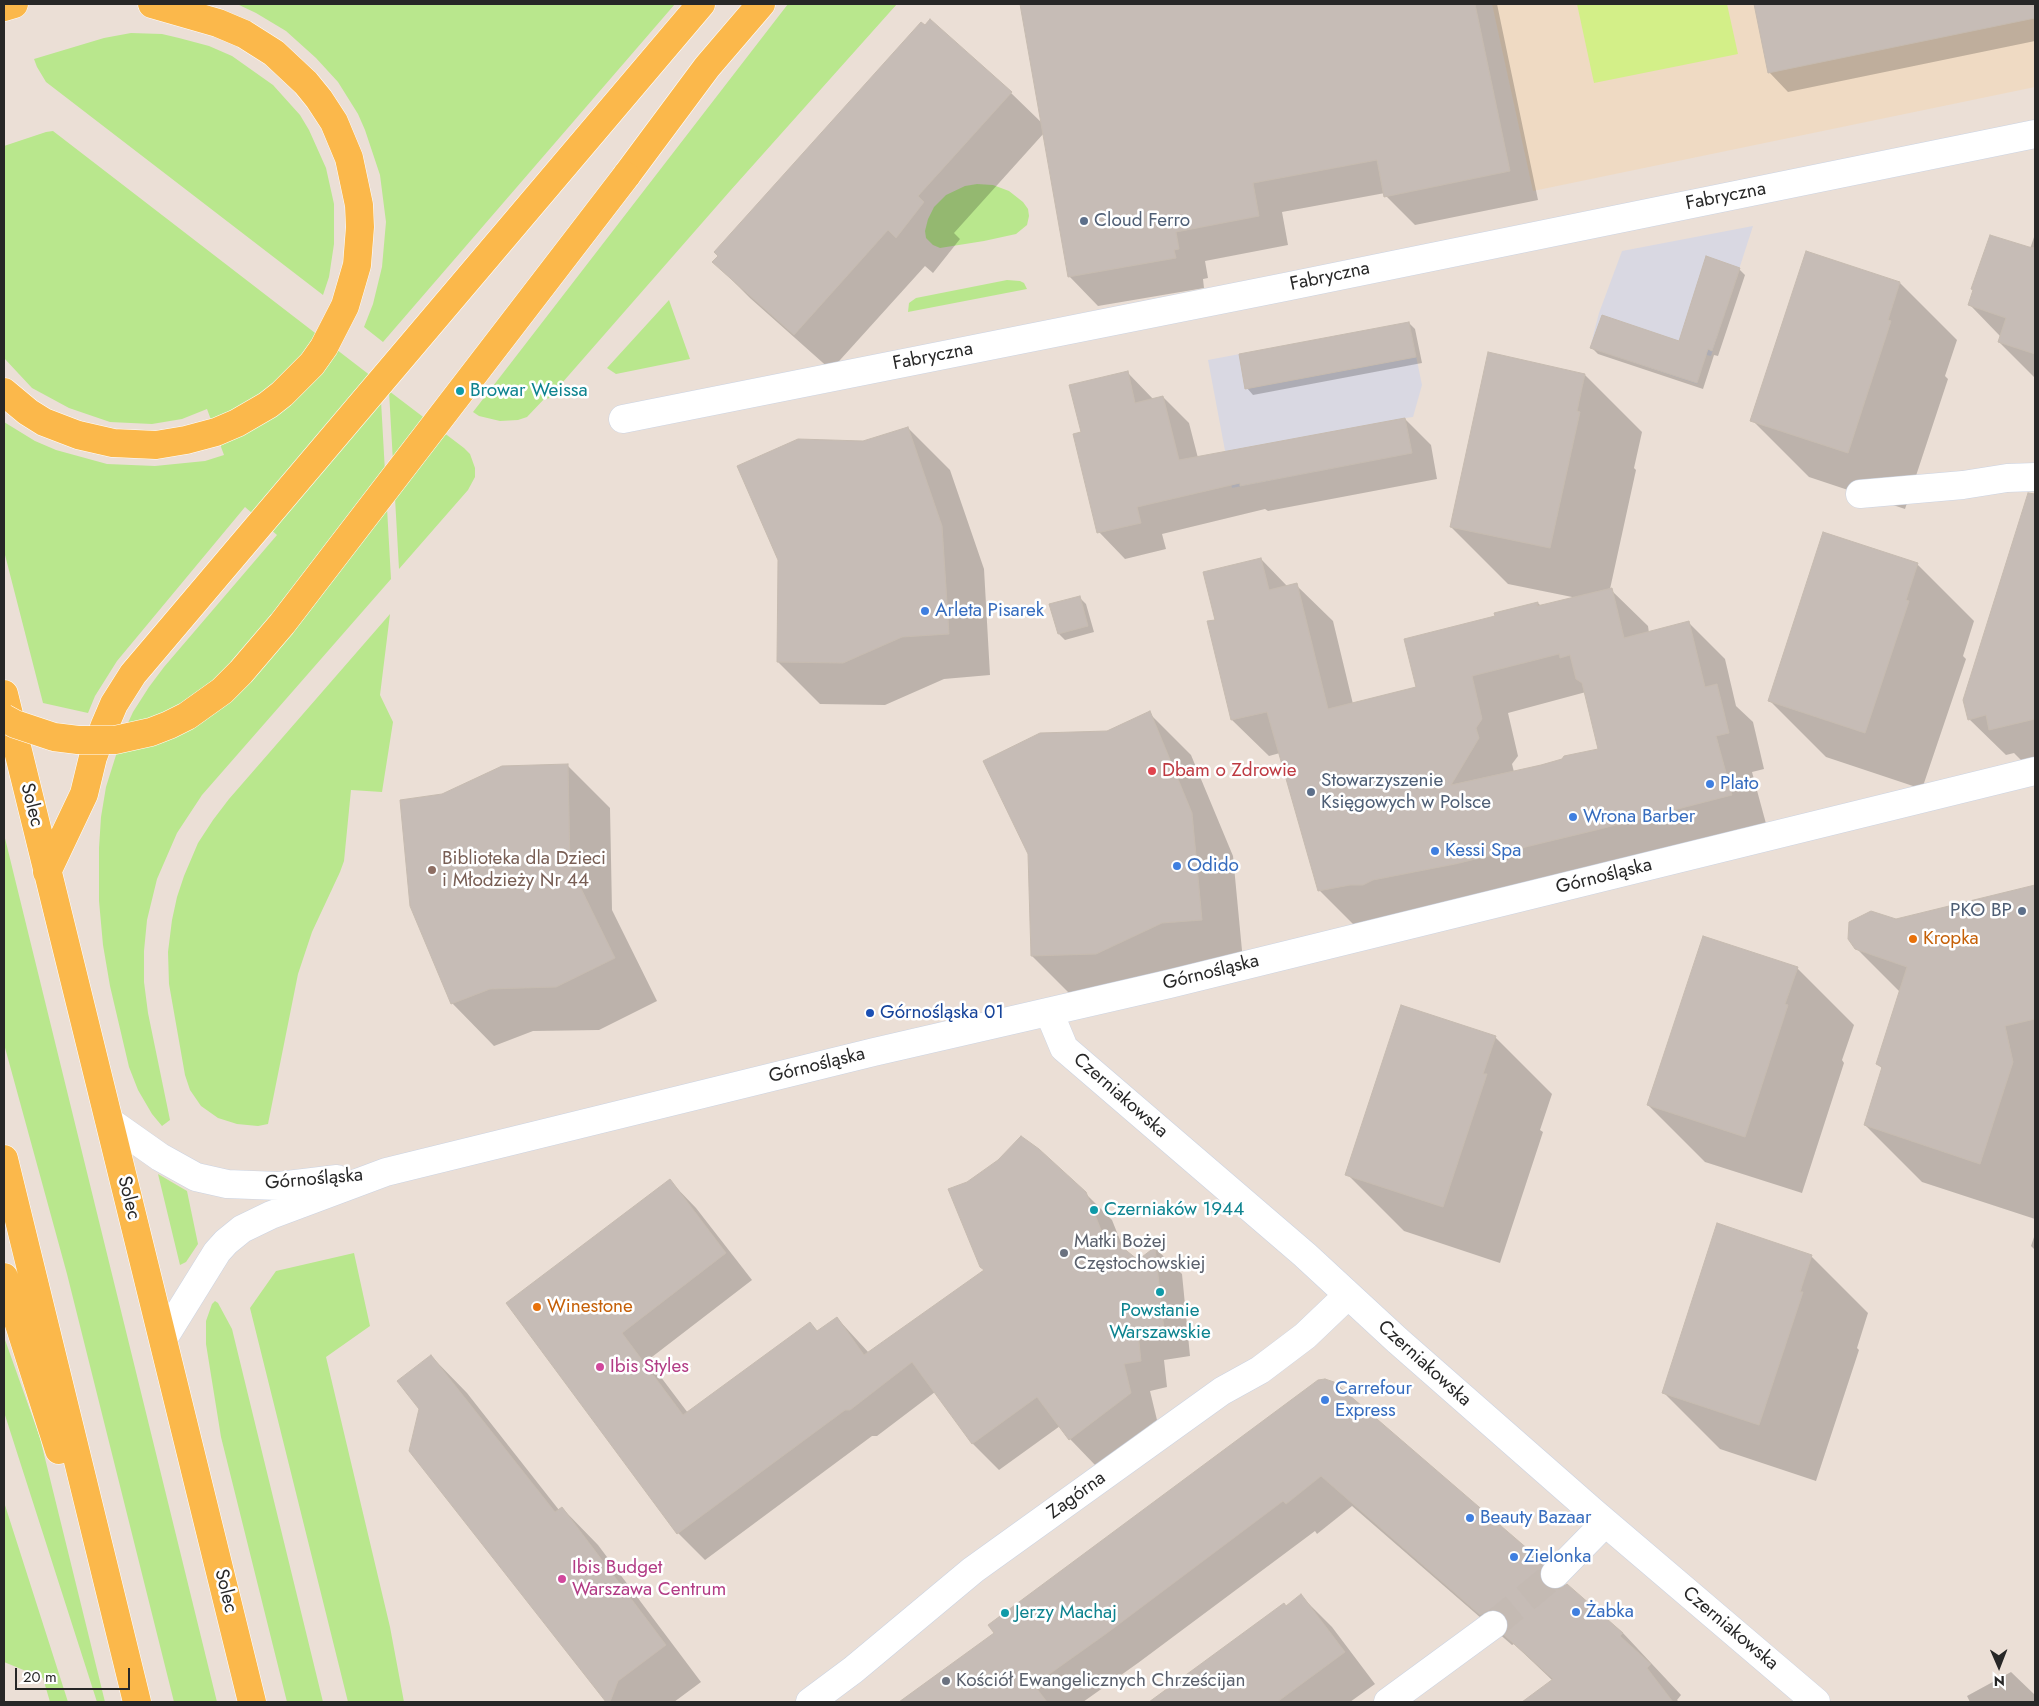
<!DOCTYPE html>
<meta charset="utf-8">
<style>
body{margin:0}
#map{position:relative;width:2039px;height:1706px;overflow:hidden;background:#ebdfd6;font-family:Jost,sans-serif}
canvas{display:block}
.frame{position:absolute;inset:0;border:5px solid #272727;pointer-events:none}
.north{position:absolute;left:1974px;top:1641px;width:50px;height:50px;-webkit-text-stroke:4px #fff;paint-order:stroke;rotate:179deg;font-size:14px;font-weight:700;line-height:20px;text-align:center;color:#272727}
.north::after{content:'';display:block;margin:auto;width:18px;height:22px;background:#272727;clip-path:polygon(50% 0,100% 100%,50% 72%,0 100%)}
.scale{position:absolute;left:15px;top:1668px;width:115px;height:22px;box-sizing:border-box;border:2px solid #272727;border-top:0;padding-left:6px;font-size:15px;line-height:18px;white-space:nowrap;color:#272727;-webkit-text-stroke:4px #fff;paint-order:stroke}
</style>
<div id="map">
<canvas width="2039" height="1706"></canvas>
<div class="frame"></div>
<div class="north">N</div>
<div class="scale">20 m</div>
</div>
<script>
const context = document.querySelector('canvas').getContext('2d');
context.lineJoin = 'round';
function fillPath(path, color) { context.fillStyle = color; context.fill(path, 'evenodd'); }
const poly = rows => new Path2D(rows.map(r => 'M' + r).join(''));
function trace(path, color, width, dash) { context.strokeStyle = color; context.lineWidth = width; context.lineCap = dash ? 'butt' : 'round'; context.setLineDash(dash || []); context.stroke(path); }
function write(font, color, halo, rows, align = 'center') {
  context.font = font + ' Jost,sans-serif'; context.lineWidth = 5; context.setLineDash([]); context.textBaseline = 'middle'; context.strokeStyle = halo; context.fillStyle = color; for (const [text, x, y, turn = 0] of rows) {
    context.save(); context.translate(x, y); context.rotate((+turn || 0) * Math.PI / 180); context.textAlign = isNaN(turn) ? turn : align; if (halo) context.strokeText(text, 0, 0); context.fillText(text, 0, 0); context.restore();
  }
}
const industrial = poly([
 [1753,226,1711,356,1706,355,1697,384,1590,348,1599,313,1622,251],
 [1409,322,1422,385,1413,417,1405,418,1412,453,1232,488,1208,360]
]);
const education = poly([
 [1492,4,2035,4,2035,87,1533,191]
]);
const green = poly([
 [237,4,675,4,383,342,364,327,373,304,382,267,386,222,380,175,365,130,358,114,338,82,316,58,286,31,256,13],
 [788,4,897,4,730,191,548,399,546,397,527,417,518,420,500,421,479,416,473,412],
 [131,33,162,34,179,38,209,46,232,56,273,85,300,115,309,130,326,168,334,204,334,244,329,277,323,295,46,82,37,67,34,59,104,38],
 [53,131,380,383,391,579,202,795,177,833,157,879,147,920,144,951,144,982,148,1013,170,1120,162,1126,152,1114,138,1090,129,1067,110,986,103,945,99,901,99,848,101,817,106,787,122,736,133,712,149,687,164,667,277,535,245,507,117,661,95,696,88,713,43,703,4,551,4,422,35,441,56,450,107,464,155,466,205,461,224,455,207,409,182,419,152,424,110,422,69,408,32,388,4,358,4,146,46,132],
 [977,184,993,185,1009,191,1023,202,1028,209,1029,216,1027,225,1016,234,984,241,940,248,933,245,926,238,925,231,928,219,934,207,946,195,965,186],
 [1007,280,1020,281,1024,283,1027,289,908,312,909,303,916,298],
 [669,300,690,359,616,374,607,368],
 [389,391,464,448,470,454,475,468,475,477,468,490,399,569],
 [390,614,380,695,393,722,382,792,351,790,344,861,340,872,312,932,298,974,268,1124,258,1126,237,1124,218,1118,201,1106,190,1090,185,1075,169,984,168,952,172,920,177,897,184,876,198,843,213,820,229,799],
 [4,834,13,871,217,1702,174,1702,67,1274,4,1044],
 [158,1174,187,1191,198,1244,186,1262,180,1265],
 [354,1253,370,1326,326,1357,390,1627,404,1702,348,1702,250,1308,276,1271],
 [215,1301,218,1303,232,1329,323,1702,287,1702,221,1437,206,1344,206,1321,212,1304],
 [4,1337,40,1438,105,1702,97,1702,4,1412],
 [4,1502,68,1702,50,1702,43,1678,4,1662]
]);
const pitch = poly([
 [1577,4,1727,4,1738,54,1594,83]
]);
const shadow = poly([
 [1022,4,1497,4,1538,200,1415,225,1386,196,1385,193,1282,212,1288,245,1205,261,1208,278,1203,279,1204,288,1098,306,1069,276,1044,133,954,233,960,239,933,273,925,266,831,370,750,298,714,262,1011,93,1043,124],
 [1755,4,2035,4,2035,41,1788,92,1769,72],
 [2035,234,2035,378,1999,342,2001,337,1970,305,2030,249],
 [1807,253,1900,283,1957,340,1945,376,1948,379,1905,509,1809,477,1752,420],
 [1739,269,1745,275,1718,356,1714,355,1703,389,1598,354,1592,348,1680,342],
 [1409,323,1415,329,1422,363,1253,395,1247,388],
 [1127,372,1154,400,1163,397,1189,423,1198,458,1405,419,1431,445,1437,479,1268,511,1265,509,1162,534,1166,549,1125,559,1099,532,1082,433],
 [1585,375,1642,432,1634,468,1636,470,1610,589,1648,626,1649,633,1689,623,1725,659,1736,706,1753,722,1764,769,1752,772,1768,831,1356,927,1319,890,1280,753,1269,756,1232,720,1216,621,1261,559,1288,587,1296,585,1333,621,1353,704,1418,688,1496,617,1495,614,1538,603,1542,607,1577,598,1508,584,1451,527],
 [1586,692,1600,750,1514,772,1512,764,1518,756,1508,713],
 [908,428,950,470,984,569,990,675,944,679,885,705,820,704,778,662,864,442],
 [2035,543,2035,764,2027,766,2014,753,2006,755,1969,719,2012,549],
 [1917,564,1974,621,1963,656,1966,659,1922,789,1826,757,1769,700],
 [1080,598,1086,604,1094,632,1065,640,1059,634],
 [1149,713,1191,755,1233,856,1243,961,1074,998,1032,956,1107,732],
 [567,765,610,808,612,910,657,1001,599,1030,533,1031,494,1046,452,1003,443,795],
 [2035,886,2035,1219,1922,1182,1865,1125,1883,1069,1877,1064,1900,992,1856,948,1895,921],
 [1797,968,1854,1025,1842,1060,1844,1063,1802,1193,1705,1162,1648,1105],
 [1495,1037,1552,1094,1540,1130,1543,1132,1500,1263,1404,1231,1347,1174],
 [670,1181,696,1208,752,1280,648,1360,688,1413,810,1324,818,1332,837,1318,869,1353,986,1271,1085,1193,1112,1220,1124,1250,1138,1261,1155,1248,1182,1274,1190,1356,1164,1360,1167,1387,1150,1391,1157,1420,1096,1466,1070,1439,1060,1426,999,1470,973,1444,935,1392,877,1436,872,1436,705,1560,678,1533,508,1304],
 [2035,1234,2035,1250,2031,1246],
 [1811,1256,1868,1313,1857,1348,1859,1350,1816,1481,1720,1449,1663,1392],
 [431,1356,467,1393,559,1510,562,1508,598,1545,701,1682,674,1702,608,1702,410,1451],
 [1319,1381,1543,1564,1565,1587,1567,1586,1623,1633,1681,1695,1677,1700,1679,1702,1524,1702,1553,1681,1514,1644,1512,1645,1352,1506,1317,1534,1315,1531,1138,1663,1083,1702,901,1702,996,1633],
 [1301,1596,1332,1627,1375,1684,1350,1702,1155,1702],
 [2011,1672,2035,1695,2035,1702,1970,1702,1967,1696]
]);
const building = poly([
 [1020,4,1475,4,1510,171,1384,197,1377,160,1253,183,1259,216,1176,232,1179,249,1174,250,1176,258,1068,277,1020,4],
 [1754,4,2034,4,2035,18,1768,73,1754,4],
 [930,19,1012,92,918,196,924,202,896,238,888,230,794,335,712,262,718,256,714,252,921,22,925,25,930,19],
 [1990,235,2029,247,2035,248,2035,354,1998,342,2006,318,1968,305,1973,290,1971,289,1990,235],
 [1806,251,1900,282,1888,320,1891,321,1848,453,1750,421,1806,251],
 [1706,256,1740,268,1712,351,1708,349,1697,383,1590,348,1602,315,1679,341,1706,256],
 [1409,322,1416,357,1245,389,1239,354,1409,322],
 [1488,352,1585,374,1577,411,1580,412,1550,548,1450,527,1488,352],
 [1128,371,1135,403,1163,396,1179,460,1405,418,1412,453,1240,486,1240,483,1137,507,1141,523,1097,533,1073,434,1081,432,1069,385,1128,371],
 [908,427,942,526,949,634,902,637,843,663,777,662,778,560,737,466,798,439,863,441,908,427],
 [2028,493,2035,494,2035,719,1989,730,1986,715,1968,720,1963,700,2028,493],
 [1823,532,1918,563,1906,600,1909,601,1865,733,1768,701,1823,532],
 [1261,558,1269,590,1297,583,1328,709,1416,687,1404,639,1495,616,1494,613,1538,602,1537,606,1612,588,1624,638,1689,621,1705,687,1717,684,1729,733,1716,736,1732,795,1596,830,1455,864,1373,880,1363,885,1350,885,1318,891,1267,712,1231,720,1207,621,1215,620,1203,572,1261,558],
 [1559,654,1560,658,1570,655,1576,679,1582,683,1598,749,1564,756,1562,759,1541,765,1451,785,1479,738,1476,728,1482,719,1472,676,1559,654],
 [1080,596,1088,626,1058,634,1049,604,1080,596],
 [1150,711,1192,813,1202,920,1162,923,1096,954,1031,956,1028,854,983,761,1040,733,1107,731,1150,711],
 [568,764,570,866,615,958,556,987,490,989,451,1004,410,906,400,800,442,794,502,766,568,764],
 [2035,885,2035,1019,2005,1026,2013,1062,1980,1164,1864,1125,1882,1067,1876,1064,1907,967,1855,949,1848,939,1849,922,1871,911,1896,919,2035,885],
 [1703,936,1798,967,1785,1004,1788,1005,1745,1137,1647,1105,1703,936],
 [1401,1005,1496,1036,1483,1074,1487,1074,1443,1207,1345,1175,1401,1005],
 [1021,1136,1039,1149,1086,1192,1101,1230,1138,1260,1155,1247,1164,1330,1138,1333,1141,1361,1124,1364,1131,1393,1069,1440,1037,1397,972,1444,912,1362,850,1410,845,1410,677,1534,506,1303,670,1179,726,1253,622,1333,683,1415,810,1322,817,1331,837,1317,864,1355,984,1270,980,1267,948,1189,967,1182,998,1160,1021,1136],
 [1717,1223,1812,1255,1800,1292,1803,1292,1759,1425,1662,1393,1717,1223],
 [431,1355,555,1512,562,1507,666,1645,618,1681,610,1702,606,1702,409,1451,419,1409,397,1381,431,1355],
 [1325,1379,1334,1382,1544,1563,1540,1570,1540,1578,1544,1585,1551,1589,1559,1589,1567,1584,1623,1633,1620,1636,1651,1664,1647,1668,1673,1702,1522,1702,1553,1679,1504,1635,1507,1631,1509,1624,1505,1615,1500,1611,1492,1609,1480,1615,1321,1476,1286,1504,1283,1501,1107,1633,1034,1685,1047,1702,899,1702,994,1633,988,1625,1318,1380,1325,1379],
 [1301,1594,1345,1652,1277,1702,1149,1702,1284,1603,1286,1606,1301,1594]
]);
const minorTunnel = poly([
 [1493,1625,1555,1574]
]);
const minor = poly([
 [623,419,1285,287,2035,134],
 [1860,494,1963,485,2007,478,2035,477],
 [1049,1012,1064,1048,1305,1255,1397,1340,1593,1512,1816,1702],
 [109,1121,160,1157,196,1177,227,1184,279,1186,337,1179],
 [163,1339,217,1252,226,1242,242,1229,271,1215,386,1172,874,1052,1169,984,2035,771],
 [1555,1574,1605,1523],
 [810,1702,853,1670,973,1570,1222,1391,1260,1370,1305,1336,1348,1295],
 [1388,1702,1493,1625]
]);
const major = poly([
 [4,7,14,4],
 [626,176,707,67,761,4],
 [4,392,28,412,44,422,78,435,113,443,156,445,186,440,216,432,237,423,268,405,282,394,312,364,324,347,345,306,357,265,360,227,359,205,349,158,334,122,319,99,306,83,274,53,244,34,218,23,152,4],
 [4,694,252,1702],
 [47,872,84,794,93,757,105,725,114,704,133,674,701,4],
 [4,1159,137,1702],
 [4,1277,59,1450]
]);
const majorBridge = poly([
 [4,718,15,724,54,737,78,740,115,740,151,732,169,725,187,716,222,691,241,672,282,624,626,176]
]);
const markers = [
 [1084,221,5,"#5c6f8a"],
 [460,391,5,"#0f9aa8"],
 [925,611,5,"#3f7fe0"],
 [1152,771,5,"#e0444e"],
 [1710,784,5,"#3f7fe0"],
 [1311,792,5,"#5c6f8a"],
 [1573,817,5,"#3f7fe0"],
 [1435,851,5,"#3f7fe0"],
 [1177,866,5,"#3f7fe0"],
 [432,870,5,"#8d6e63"],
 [2022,911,5,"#5c6f8a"],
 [1913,939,5,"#e8710a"],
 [870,1013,5,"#1a4fb4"],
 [1094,1210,5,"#0f9aa8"],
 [1064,1253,5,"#6b7280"],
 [1160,1292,5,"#0f9aa8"],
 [537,1307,5,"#e8710a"],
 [600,1367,5,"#d1479c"],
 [1325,1400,5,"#3f7fe0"],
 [1470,1518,5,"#3f7fe0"],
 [1514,1557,5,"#3f7fe0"],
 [562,1579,5,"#d1479c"],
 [1576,1612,5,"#3f7fe0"],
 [1005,1613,5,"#0f9aa8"],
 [946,1681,5,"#6b7280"]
];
const streetNames = [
 ["Fabryczna",1726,197,-11],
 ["Fabryczna",1330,277,-12],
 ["Fabryczna",933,357,-11],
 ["Solec",31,805,76],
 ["Górnośląska",1604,877,-14],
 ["Górnośląska",1211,973,-14],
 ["Górnośląska",817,1066,-14],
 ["Czerniakowska",1120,1096,41],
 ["Górnośląska",314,1180,-5],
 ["Solec",128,1198,76],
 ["Czerniakowska",1424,1364,42],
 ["Zagórna",1077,1496,-36],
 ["Solec",225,1591,76],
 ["Czerniakowska",1730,1629,40]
];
const serviceNames = [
 ["Cloud Ferro",1094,221],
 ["Stowarzyszenie",1321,781],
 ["Księgowych w Polsce",1321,803],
 ["PKO BP",2012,911,"right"]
];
const cultureNames = [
 ["Browar Weissa",470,391],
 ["Czerniaków 1944",1104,1210],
 ["Powstanie",1160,1311,"center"],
 ["Warszawskie",1160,1333,"center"],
 ["Jerzy Machaj",1015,1613]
];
const shopNames = [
 ["Arleta Pisarek",935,611],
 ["Plato",1720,784],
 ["Wrona Barber",1583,817],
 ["Kessi Spa",1445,851],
 ["Odido",1187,866],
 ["Carrefour",1335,1389],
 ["Express",1335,1411],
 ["Beauty Bazaar",1480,1518],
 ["Zielonka",1524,1557],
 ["Żabka",1586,1612]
];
const healthNames = [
 ["Dbam o Zdrowie",1162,771]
];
const educationNames = [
 ["Biblioteka dla Dzieci",442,859],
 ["i Młodzieży Nr 44",442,881]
];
const foodNames = [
 ["Kropka",1923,939],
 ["Winestone",547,1307]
];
const transitNames = [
 ["Górnośląska 01",880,1013]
];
const worshipNames = [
 ["Matki Bożej",1074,1242],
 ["Częstochowskiej",1074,1264],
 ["Kościół Ewangelicznych Chrześcijan",956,1681]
];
const hotelNames = [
 ["Ibis Styles",610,1367],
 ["Ibis Budget",572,1568],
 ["Warszawa Centrum",572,1590]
];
fillPath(industrial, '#d9d8e2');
fillPath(education, '#efdac3');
fillPath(green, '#b9e78d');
fillPath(pitch, '#d3ef88');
fillPath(shadow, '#0003');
fillPath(building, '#c6bcb6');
trace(building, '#c6bbb0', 1);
trace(minorTunnel, '#c4bab3', 28, [28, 14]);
trace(minor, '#cbd3e2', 29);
trace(major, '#fff', 29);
trace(minor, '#fff', 28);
trace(major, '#fbb84b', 28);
trace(majorBridge, '#fff', 29, []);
trace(majorBridge, '#fbb84b', 28);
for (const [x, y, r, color] of markers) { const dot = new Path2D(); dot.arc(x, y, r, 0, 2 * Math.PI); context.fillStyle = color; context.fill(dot); trace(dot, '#fff', 2); }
write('19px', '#272727', '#fff', streetNames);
write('19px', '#4e5e75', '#fff', serviceNames, 'left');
write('19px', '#0d838f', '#fff', cultureNames, 'left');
write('19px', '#366cbe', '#fff', shopNames, 'left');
write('19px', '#be3a42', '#fff', healthNames, 'left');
write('19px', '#785e54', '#fff', educationNames, 'left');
write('19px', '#c56008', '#fff', foodNames, 'left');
write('19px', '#164399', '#fff', transitNames, 'left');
write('19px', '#5b616d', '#fff', worshipNames, 'left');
write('19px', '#b23c85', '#fff', hotelNames, 'left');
</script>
